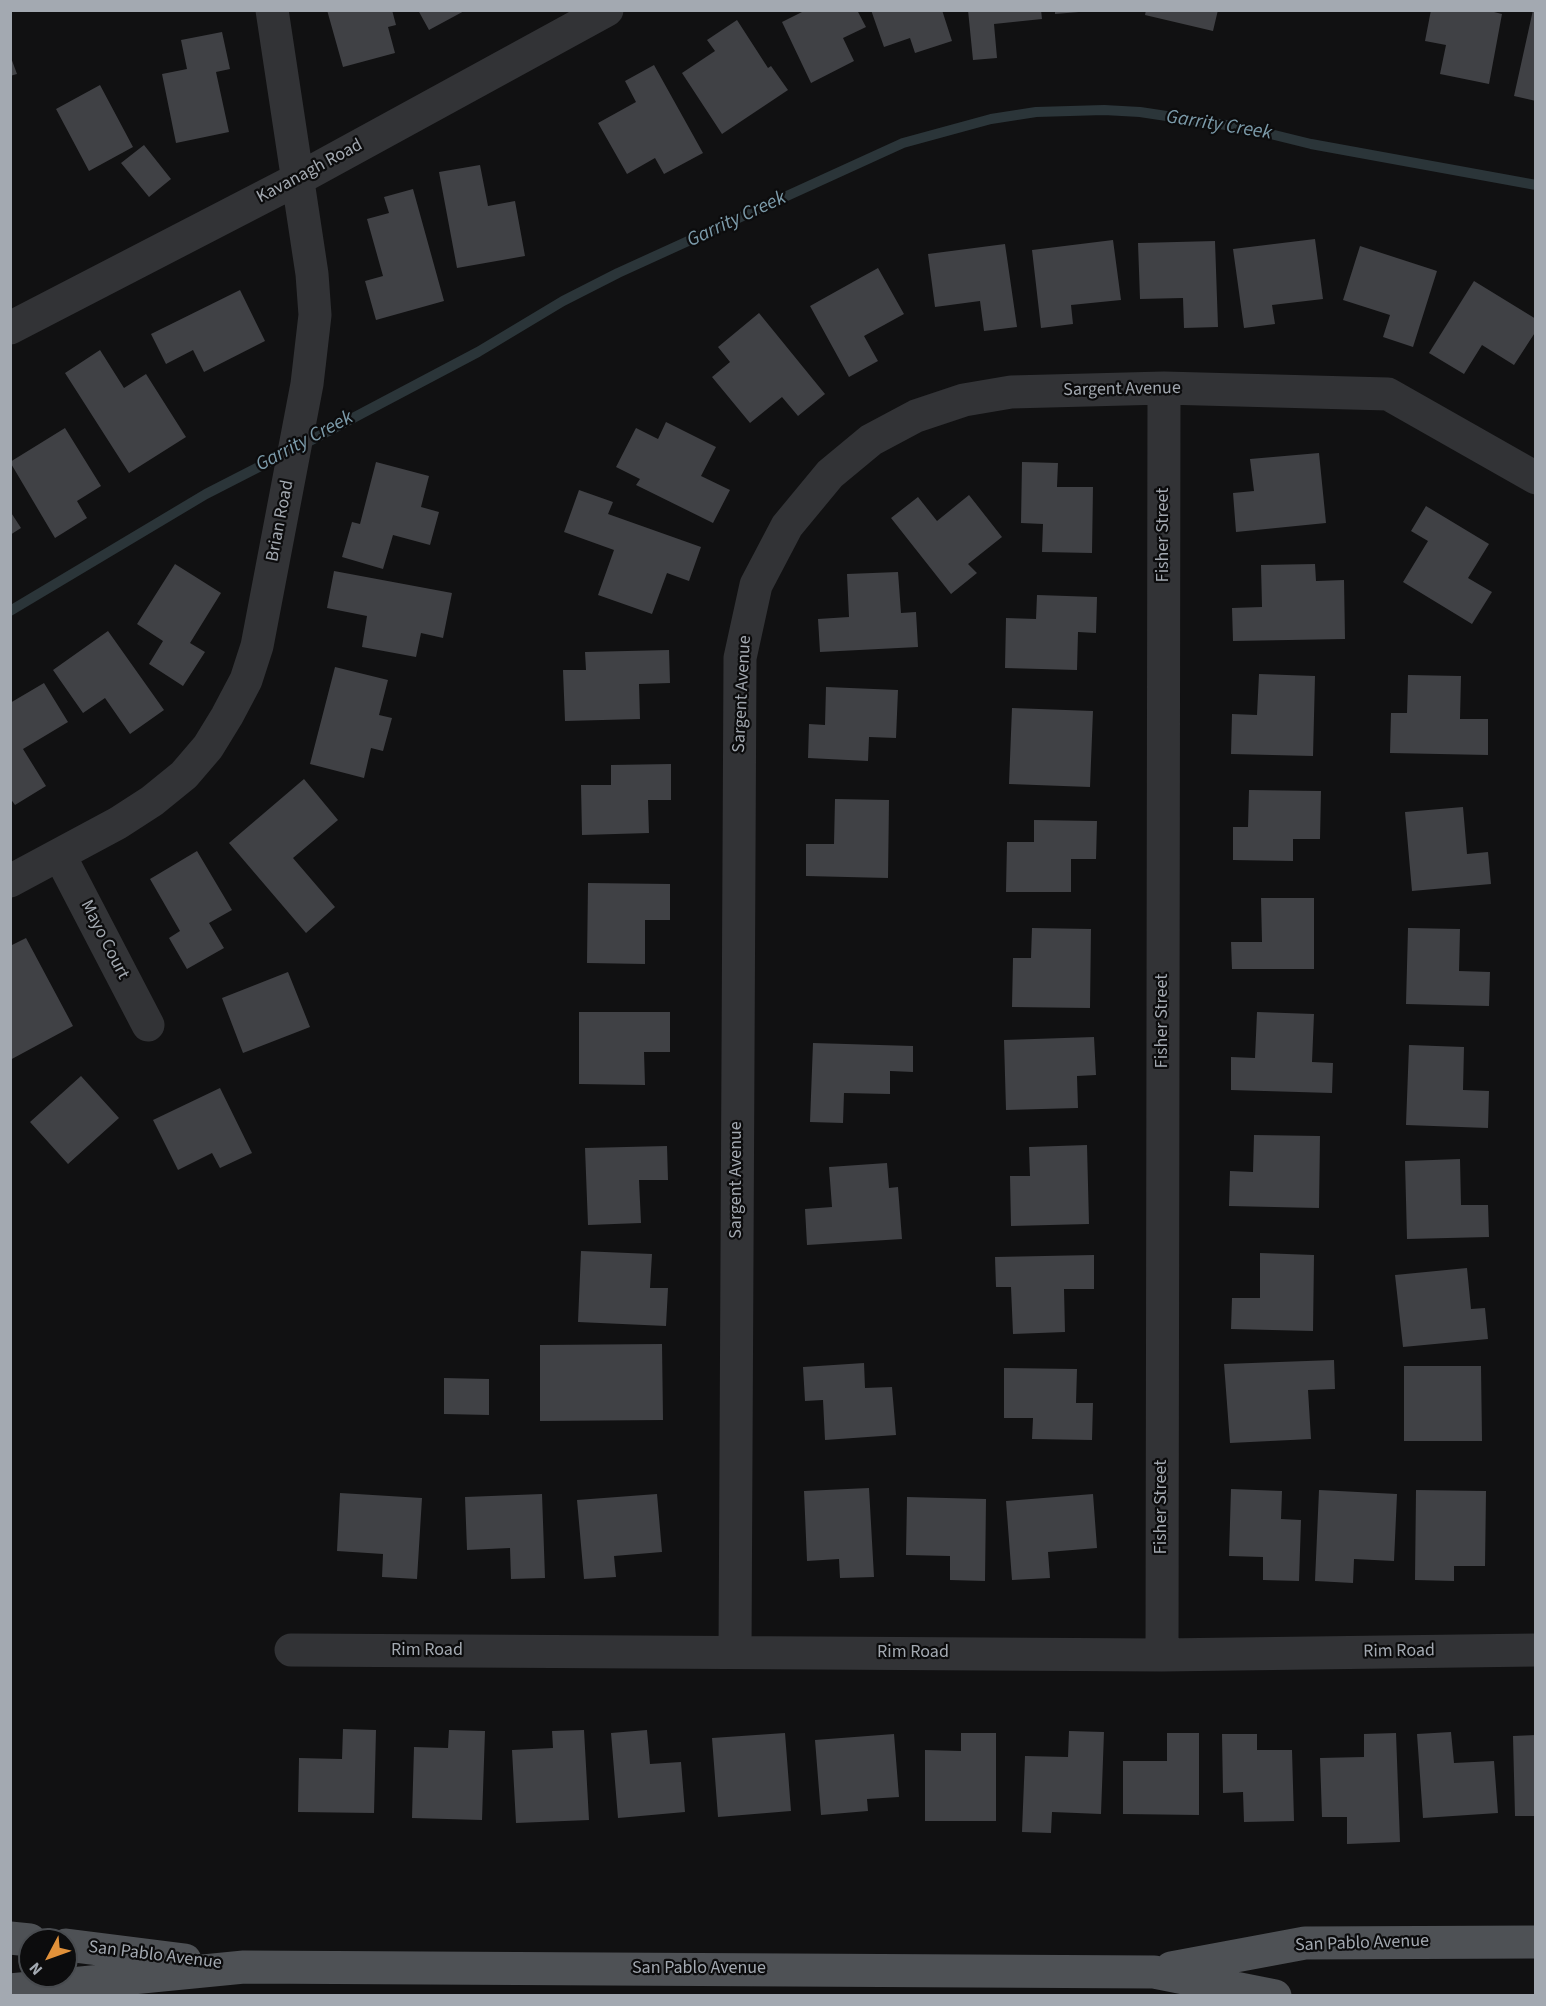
<!DOCTYPE html>
<style>
body{margin:0}
#map{position:relative;width:1546px;height:2006px;overflow:hidden;background:#111112;font-family:"Source Sans 3",sans-serif}
canvas{display:block}
.frame{position:absolute;inset:0;border:12px solid #a3a9b1;pointer-events:none}
.north{position:absolute;left:18px;top:1928px;width:60px;height:60px;box-sizing:border-box;background:#0c0c0d;border:2px solid #484b4f;border-radius:50%;rotate:229deg;font-size:16px;font-weight:700;line-height:24px;text-align:center;color:#a3a9b1}
.north::after{content:'';display:block;margin:auto;width:21px;height:27px;background:#e1913a;clip-path:polygon(50% 0,100% 100%,50% 72%,0 100%)}
</style>
<div id="map">
<canvas width="1546" height="2006"></canvas>
<div class="frame"></div>
<div class="north">N</div>
</div>
<script>
const context = document.querySelector('canvas').getContext('2d');
context.lineJoin = 'round';
const poly = rows => new Path2D(rows.map(r => 'M' + r).join(''));
function trace(path, color, width, dash) { context.strokeStyle = color; context.lineWidth = width; context.lineCap = dash ? 'butt' : 'round'; context.setLineDash(dash || []); context.stroke(path); }
function fillPath(path, color) { context.fillStyle = color; context.fill(path, 'evenodd'); }
function write(font, color, halo, rows, align = 'center') {
  context.font = font + ' "Source Sans 3",sans-serif'; context.lineWidth = 4.5; context.setLineDash([]); context.textBaseline = 'middle'; context.strokeStyle = halo; context.fillStyle = color; for (const [text, x, y, turn = 0] of rows) {
    context.save(); context.translate(x, y); context.rotate((+turn || 0) * Math.PI / 180); context.textAlign = isNaN(turn) ? turn : align; if (halo) context.strokeText(text, 0, 0); context.fillText(text, 0, 0); context.restore();
  }
}
const stream = poly([
 [302,445,478,352,563,301,618,273,903,143,991,119,1036,112,1104,110,1140,112,1246,128,1311,144,1536,185],
 [10,611,206,494,288,452]
]);
const building = poly([
 [327,10,392,10,396,25,388,27,395,53,343,67],
 [418,10,466,10,429,30],
 [806,10,857,10,866,27,843,38,854,61,811,83,782,22],
 [871,10,942,10,952,41,915,53,910,38,884,47],
 [968,10,1041,10,1042,19,994,24,997,58,973,60],
 [1055,10,1079,10,1079,12,1055,14],
 [1146,10,1218,10,1213,31,1145,15],
 [1431,10,1486,10,1502,14,1489,84,1440,74,1446,45,1425,41],
 [1533,10,1536,10,1536,101,1514,96],
 [737,20,768,68,771,66,788,90,722,134,682,73,715,51,707,40],
 [222,32,230,69,216,72,229,132,176,143,162,74,187,69,181,40],
 [10,55,17,74,10,76],
 [654,65,703,153,664,174,655,158,627,174,598,123,636,102,625,81],
 [100,85,133,147,89,171,56,109],
 [144,145,171,179,149,197,121,163],
 [480,165,488,206,515,201,525,256,457,268,439,172],
 [413,189,444,301,376,320,365,281,383,276,367,219,389,213,384,197],
 [1315,239,1323,299,1272,305,1275,324,1244,328,1233,249],
 [1113,240,1121,300,1071,305,1073,324,1041,328,1032,250],
 [1215,241,1218,327,1184,328,1183,298,1140,299,1138,243],
 [1005,244,1017,327,984,331,980,301,935,307,928,254],
 [1360,246,1437,271,1413,347,1383,337,1390,315,1343,300],
 [878,268,904,314,864,336,878,361,849,377,810,306],
 [1474,281,1536,319,1536,331,1514,365,1482,345,1464,374,1429,353],
 [240,290,265,341,204,372,193,350,166,364,151,334],
 [759,313,825,394,798,416,782,397,750,423,712,377,730,362,718,347],
 [100,350,124,388,146,374,186,437,129,473,65,373],
 [666,422,716,447,701,476,730,490,713,523,636,485,640,479,616,467,636,428,658,439],
 [65,428,101,486,77,501,87,518,55,538,10,462],
 [1319,453,1326,523,1236,532,1233,493,1254,491,1250,459],
 [376,462,429,476,421,507,439,512,430,545,393,535,383,569,342,557,352,522,360,524],
 [1022,462,1058,463,1057,487,1093,487,1092,553,1042,552,1043,524,1021,523],
 [579,490,613,502,608,514,701,547,689,581,667,573,652,614,598,595,614,550,564,532],
 [969,495,1002,537,968,564,977,573,951,594,891,518,918,497,937,521],
 [1426,506,1489,544,1468,578,1492,592,1472,624,1403,582,1428,541,1411,531],
 [10,511,21,528,10,535],
 [175,564,221,593,190,643,205,652,183,686,149,664,163,641,137,624],
 [1315,564,1316,581,1344,580,1345,639,1233,641,1232,608,1262,607,1261,565],
 [334,571,452,593,443,638,421,633,416,657,362,647,367,616,327,608],
 [898,572,901,613,916,612,918,647,820,652,818,619,849,617,847,574],
 [1037,595,1097,597,1096,633,1078,632,1077,670,1005,668,1006,618,1036,619],
 [108,631,164,710,130,734,105,698,83,713,53,670],
 [669,650,670,683,639,684,640,719,565,721,563,670,586,670,585,652],
 [335,667,388,680,379,715,392,718,383,751,371,748,364,778,310,764],
 [1259,674,1315,676,1313,756,1231,754,1232,714,1257,715],
 [1408,675,1461,676,1460,719,1488,719,1488,755,1390,753,1391,713,1407,713],
 [44,683,68,722,23,749,46,786,15,805,10,798,10,703],
 [826,687,898,690,896,738,869,737,868,761,808,758,809,724,825,725],
 [1012,708,1093,711,1090,787,1009,784],
 [671,764,671,800,648,800,649,833,582,835,581,785,611,785,611,765],
 [304,779,338,820,293,858,335,907,306,933,229,843],
 [1249,790,1321,791,1320,839,1293,839,1293,861,1233,860,1233,827,1248,827],
 [835,799,889,800,888,878,806,876,806,844,834,844],
 [1463,807,1467,854,1488,852,1491,884,1412,891,1405,812],
 [1034,820,1097,821,1096,859,1071,859,1071,892,1006,892,1007,842,1034,842],
 [197,851,232,910,209,923,224,948,187,969,169,938,180,931,150,879],
 [588,883,670,884,670,920,645,920,645,964,587,963],
 [1261,898,1314,898,1314,969,1232,969,1231,942,1262,942],
 [1032,928,1091,929,1090,1008,1012,1007,1013,958,1031,958],
 [1408,928,1460,929,1459,971,1490,972,1489,1006,1406,1004],
 [26,938,73,1026,10,1060,10,946],
 [288,972,310,1027,243,1053,222,998],
 [579,1012,670,1012,670,1052,644,1052,645,1085,579,1084],
 [1257,1012,1314,1014,1312,1062,1333,1063,1332,1093,1231,1090,1231,1057,1255,1058],
 [1094,1037,1096,1075,1077,1076,1078,1108,1006,1110,1004,1040],
 [813,1043,913,1046,913,1072,890,1071,890,1094,844,1093,843,1123,810,1122],
 [1409,1045,1464,1047,1463,1090,1489,1091,1488,1128,1406,1125],
 [81,1076,119,1118,68,1164,30,1122],
 [220,1088,252,1153,220,1168,212,1153,178,1170,153,1120],
 [1254,1135,1320,1136,1319,1208,1229,1206,1230,1171,1253,1172],
 [1087,1145,1089,1224,1011,1226,1010,1176,1030,1176,1029,1147],
 [667,1146,668,1180,639,1180,641,1223,588,1225,585,1148],
 [1460,1159,1461,1205,1488,1205,1489,1237,1407,1239,1405,1161],
 [887,1163,889,1188,898,1187,902,1239,807,1245,805,1209,832,1207,829,1167],
 [581,1251,652,1254,650,1288,668,1288,666,1326,578,1322],
 [1260,1253,1314,1255,1313,1331,1231,1329,1232,1298,1260,1298],
 [1094,1255,1094,1289,1064,1289,1065,1332,1013,1334,1011,1287,996,1287,995,1257],
 [1467,1268,1471,1309,1485,1308,1488,1339,1403,1347,1395,1275],
 [662,1344,663,1420,540,1421,540,1345],
 [1334,1360,1335,1389,1308,1390,1311,1439,1230,1443,1224,1364],
 [864,1363,865,1388,892,1387,896,1435,825,1440,823,1400,805,1401,803,1367],
 [1404,1366,1481,1366,1482,1441,1404,1441],
 [1004,1368,1077,1369,1076,1403,1093,1403,1092,1440,1032,1439,1033,1418,1004,1418],
 [444,1378,489,1379,489,1415,444,1414],
 [869,1488,874,1577,840,1578,839,1559,807,1561,804,1491],
 [1231,1489,1282,1491,1281,1519,1301,1520,1299,1581,1263,1580,1263,1557,1229,1556],
 [1319,1490,1397,1494,1394,1561,1354,1559,1353,1583,1315,1581],
 [1416,1490,1486,1491,1485,1566,1454,1566,1454,1581,1415,1580],
 [340,1493,422,1498,417,1579,382,1577,383,1554,337,1551],
 [542,1494,545,1578,511,1579,510,1548,467,1550,465,1497],
 [657,1494,662,1552,614,1556,616,1577,584,1579,577,1500],
 [1093,1494,1097,1548,1048,1552,1050,1578,1012,1580,1006,1501],
 [907,1497,986,1499,985,1581,950,1580,950,1556,906,1555],
 [343,1729,376,1730,374,1813,298,1812,299,1758,342,1759],
 [449,1730,485,1731,482,1820,412,1818,414,1747,448,1748],
 [584,1730,589,1820,516,1823,512,1750,553,1748,552,1731],
 [647,1730,650,1764,681,1762,685,1812,618,1818,611,1733],
 [1069,1731,1104,1732,1101,1814,1052,1812,1051,1833,1022,1832,1025,1756,1068,1757],
 [1451,1732,1454,1763,1494,1761,1498,1813,1423,1818,1417,1734],
 [785,1733,791,1811,718,1817,712,1738],
 [961,1733,996,1733,996,1821,925,1821,925,1750,961,1751],
 [1167,1733,1199,1733,1199,1815,1123,1814,1123,1761,1167,1761],
 [1396,1733,1400,1842,1347,1844,1347,1817,1322,1817,1320,1758,1364,1757,1364,1734],
 [894,1734,899,1797,867,1799,868,1811,821,1815,815,1740],
 [1222,1734,1257,1734,1257,1750,1292,1750,1294,1821,1244,1822,1243,1792,1223,1793],
 [1536,1735,1536,1816,1515,1816,1513,1736]
]);
const street = poly([
 [10,328,298,179,607,10],
 [60,856,148,1025],
 [10,881,118,823,152,801,184,775,208,747,227,716,246,680,257,646,307,384,315,315,312,274,272,10],
 [291,1650,1162,1655,1536,1650],
 [735,1652,740,658,756,585,787,526,830,474,871,440,916,416,964,400,1011,392,1164,388,1388,394,1536,478],
 [1162,1655,1164,388]
]);
const primary = poly([
 [10,1938,30,1940],
 [66,1945,185,1960],
 [1171,1968,1305,1943,1536,1942],
 [10,1990,244,1967,1154,1972,1275,1996]
]);
const streetNames = [
 ["Kavanagh Road",310,172,-28],
 ["Sargent Avenue",1122,390,-1],
 ["Brian Road",281,521,-79],
 ["Fisher Street",1164,535,-90],
 ["Sargent Avenue",743,694,-87],
 ["Mayo Court",104,940,63],
 ["Fisher Street",1163,1021,-90],
 ["Sargent Avenue",737,1180,-90],
 ["Fisher Street",1162,1507,-90],
 ["Rim Road",427,1651],
 ["Rim Road",1399,1652,-1],
 ["Rim Road",913,1653],
 ["San Pablo Avenue",1362,1944,-2],
 ["San Pablo Avenue",155,1956,7],
 ["San Pablo Avenue",699,1969]
];
const waterNames = [
 ["Garrity Creek",1219,126,9],
 ["Garrity Creek",737,220,-25],
 ["Garrity Creek",305,442,-28]
];
trace(stream, '#2b3539', 10);
fillPath(building, '#404145');
trace(street, '#323336', 33);
trace(primary, '#4e5155', 33);
write('18px', '#a3a9b1', '#0c0c0d', streetNames);
write('italic 20px', '#7c9baa', '#0c0c0d', waterNames);
</script>
